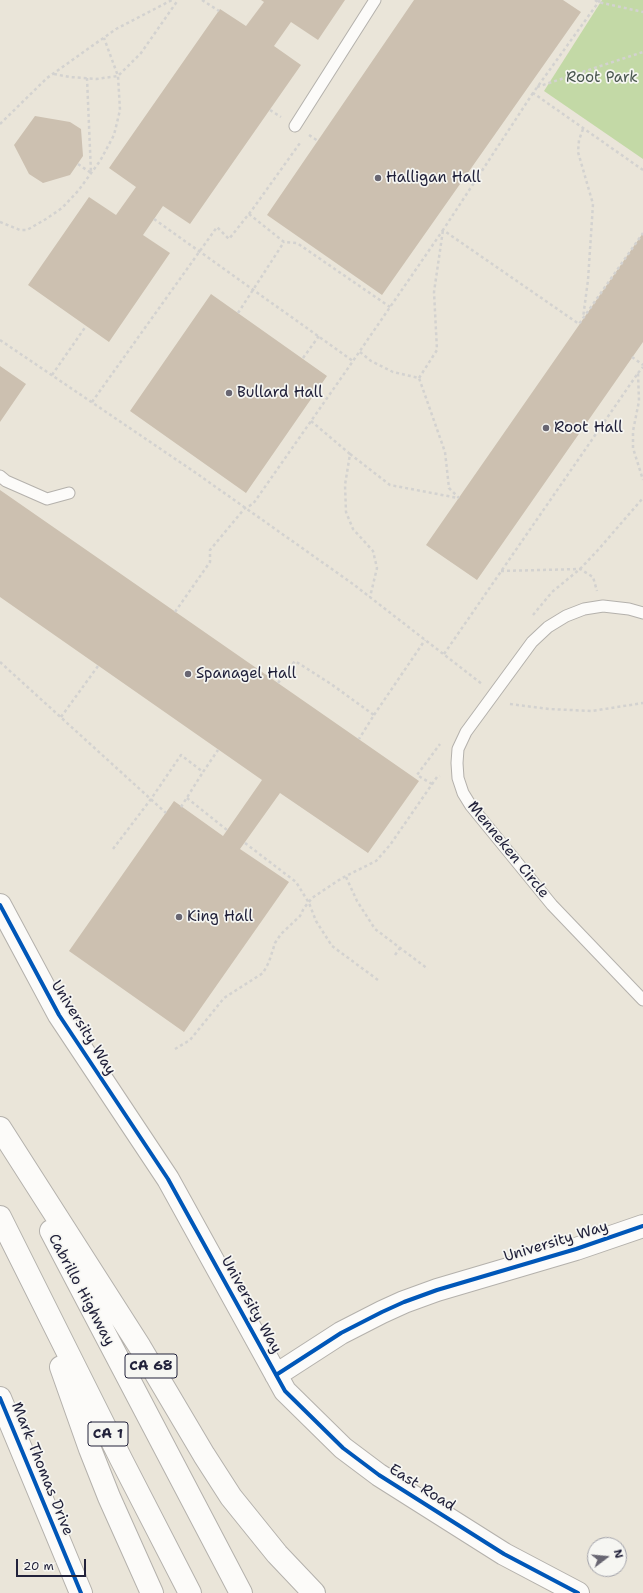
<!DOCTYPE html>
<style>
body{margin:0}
#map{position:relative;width:643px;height:1593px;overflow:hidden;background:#eae5d9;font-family:"Shantell Sans",sans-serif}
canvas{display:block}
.north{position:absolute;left:587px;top:1537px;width:40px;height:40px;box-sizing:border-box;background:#f6f6f2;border:1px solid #a1a1a9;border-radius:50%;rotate:74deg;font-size:11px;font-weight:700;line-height:16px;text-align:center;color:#22223b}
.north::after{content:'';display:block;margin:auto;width:14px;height:18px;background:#686672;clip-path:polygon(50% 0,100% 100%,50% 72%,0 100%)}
.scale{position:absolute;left:16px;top:1559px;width:70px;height:18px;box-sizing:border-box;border:2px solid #22223b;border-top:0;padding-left:5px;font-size:12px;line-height:14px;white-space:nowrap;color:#22223b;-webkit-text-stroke:3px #f6f6f2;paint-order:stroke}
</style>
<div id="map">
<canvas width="643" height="1593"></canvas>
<div class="north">N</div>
<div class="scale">20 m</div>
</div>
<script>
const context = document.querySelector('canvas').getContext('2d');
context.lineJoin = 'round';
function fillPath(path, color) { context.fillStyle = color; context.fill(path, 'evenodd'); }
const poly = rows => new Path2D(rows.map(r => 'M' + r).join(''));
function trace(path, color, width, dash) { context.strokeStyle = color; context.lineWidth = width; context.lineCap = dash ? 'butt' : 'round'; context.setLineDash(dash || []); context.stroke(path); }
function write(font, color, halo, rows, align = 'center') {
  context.font = font + ' "Shantell Sans",sans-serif'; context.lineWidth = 3.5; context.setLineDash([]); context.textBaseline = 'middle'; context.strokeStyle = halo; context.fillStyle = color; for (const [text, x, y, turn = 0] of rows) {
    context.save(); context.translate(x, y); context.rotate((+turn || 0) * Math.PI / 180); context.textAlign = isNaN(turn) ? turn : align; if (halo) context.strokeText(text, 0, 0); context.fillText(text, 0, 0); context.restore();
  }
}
const green = poly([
 [602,0,643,0,643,159,544,91]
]);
const building = poly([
 [261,0,345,0,318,40,291,22,274,46,301,65,190,224,163,206,143,235,170,253,109,342,28,285,89,197,116,215,136,187,109,168,220,9,246,26,264,2],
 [414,0,563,0,581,12,382,295,267,215],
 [35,116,70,122,81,129,83,156,70,175,43,183,29,174,14,145],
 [643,233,643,342,477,580,426,545],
 [211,294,327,376,246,493,130,411],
 [0,366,26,384,0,422],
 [0,490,419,781,368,853,280,793,240,849,289,882,184,1032,69,951,174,801,223,836,262,780,0,597]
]);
const path = poly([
 [202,0,219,11],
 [595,0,598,2,643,12],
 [600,0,533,93,643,170],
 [54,74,70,77,96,79,118,76,141,53,178,0],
 [537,87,643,52],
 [533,93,443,230,579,324,643,233],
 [270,110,281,117],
 [0,124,47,78,116,29,172,0],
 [583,129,579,140,578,152,593,204,588,280,583,318],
 [309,135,318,141],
 [78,164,91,173,87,78],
 [249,214,284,242,297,243,390,307],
 [154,219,353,361],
 [0,222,20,230,27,230,46,219,62,208,78,191,100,161,114,135,120,110,118,76,104,38],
 [238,313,284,242],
 [0,340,196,473,353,584,482,684],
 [360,352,371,361,393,372,419,378,445,452,449,488,459,498],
 [632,357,643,365],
 [303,358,319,336],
 [638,373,643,367],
 [52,375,86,326],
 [419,378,437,350,434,292,443,230],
 [92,402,217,227,229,239,252,210,300,143],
 [311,421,350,454,345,485,346,512,353,529,373,551,377,568,370,597],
 [350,454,390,485,458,498],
 [501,571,580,569,593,577,597,591],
 [175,612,210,562,210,550,245,508,253,504,353,361,443,230],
 [533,615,552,592,580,569,598,550,643,498],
 [444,654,638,373,639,401,633,431,633,448,643,480],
 [0,662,166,813],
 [278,683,295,661,331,684,374,715,359,739],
 [510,704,549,709,592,711,643,703],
 [374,715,425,640],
 [61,717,98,666],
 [432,784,417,775,440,744],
 [187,798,227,830],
 [181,807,203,772],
 [245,843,296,882,309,903,316,921,332,946,378,980],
 [113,849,151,799,181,755,203,772,218,750],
 [346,877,357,901,375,929,428,969],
 [395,955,400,948],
 [175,1049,190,1040,224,998,263,973,269,962,275,943,281,934,300,916,304,908,312,898,342,878,376,861,390,845,437,777,440,776]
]);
const lane = poly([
 [295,126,375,0],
 [0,476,6,481,47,499,69,493],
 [643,613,629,609,603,606,584,609,566,616,548,627,532,642,466,732,458,749,457,763,458,778,463,793,471,806,552,905,643,1000]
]);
const street = poly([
 [0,905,59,1015,168,1179,285,1391,343,1448,379,1475,504,1554,578,1593],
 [276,1375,341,1333,382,1312,404,1302,437,1290,576,1249,643,1226]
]);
const secondary = poly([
 [0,1398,81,1593]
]);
const highway = poly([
 [0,1128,140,1347,204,1455,231,1497,277,1554,314,1593],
 [0,1217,121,1459,190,1593],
 [51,1231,241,1593],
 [61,1367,90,1449,109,1497,152,1593]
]);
const cycleway = poly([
 [0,905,59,1015,168,1179,285,1391,343,1448,379,1475,504,1554,578,1593],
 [276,1375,341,1333,382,1312,404,1302,437,1290,576,1249,643,1226],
 [0,1398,81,1593]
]);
const markers = [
 [378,178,4,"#686672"],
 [229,393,4,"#686672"],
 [546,428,4,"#686672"],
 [188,674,4,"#686672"],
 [179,917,4,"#686672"]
];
const shields = [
 [151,1366,52],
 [108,1434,40]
];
const shieldNames = [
 ["CA 68",151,1366],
 ["CA 1",108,1434]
];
const parkNames = [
 ["Root Park",602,78]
];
const poiNames = [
 ["Halligan Hall",386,178],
 ["Bullard Hall",237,393],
 ["Root Hall",554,428],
 ["Spanagel Hall",196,674],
 ["King Hall",187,917]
];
const streetNames = [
 ["Menneken Circle",508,850,51],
 ["University Way",83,1028,58],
 ["University Way",556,1242,-17],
 ["Cabrillo Highway",81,1290,62],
 ["University Way",251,1305,61],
 ["Mark Thomas Drive",42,1469,68],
 ["East Road",422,1488,32]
];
fillPath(green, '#c3d9a6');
fillPath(building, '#ccc0b0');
trace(lane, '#b4b1ac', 13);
trace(street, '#b4b1ac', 24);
trace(secondary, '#b4b1ac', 24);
trace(highway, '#b4b1ac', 24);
trace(path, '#d3d2d0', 2.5, [3, 3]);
trace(lane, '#fcfbf9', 11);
trace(street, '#fcfbf9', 22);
trace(secondary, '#fcfbf9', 22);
trace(highway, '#fcfbf9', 22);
trace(cycleway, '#0057b8', 4);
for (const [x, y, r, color] of markers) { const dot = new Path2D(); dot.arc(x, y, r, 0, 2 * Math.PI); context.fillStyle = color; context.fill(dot); trace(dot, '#f6f6f2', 1.5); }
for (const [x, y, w] of shields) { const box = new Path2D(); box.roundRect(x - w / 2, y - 12, w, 24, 3); context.fillStyle = '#f6f6f2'; context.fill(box); trace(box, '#22223b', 1); }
write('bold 14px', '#22223b', null, shieldNames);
write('15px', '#49564f', '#f6f6f2', parkNames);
write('15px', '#22223b', '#f6f6f2', poiNames, 'left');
write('15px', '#22223b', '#f6f6f2', streetNames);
</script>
